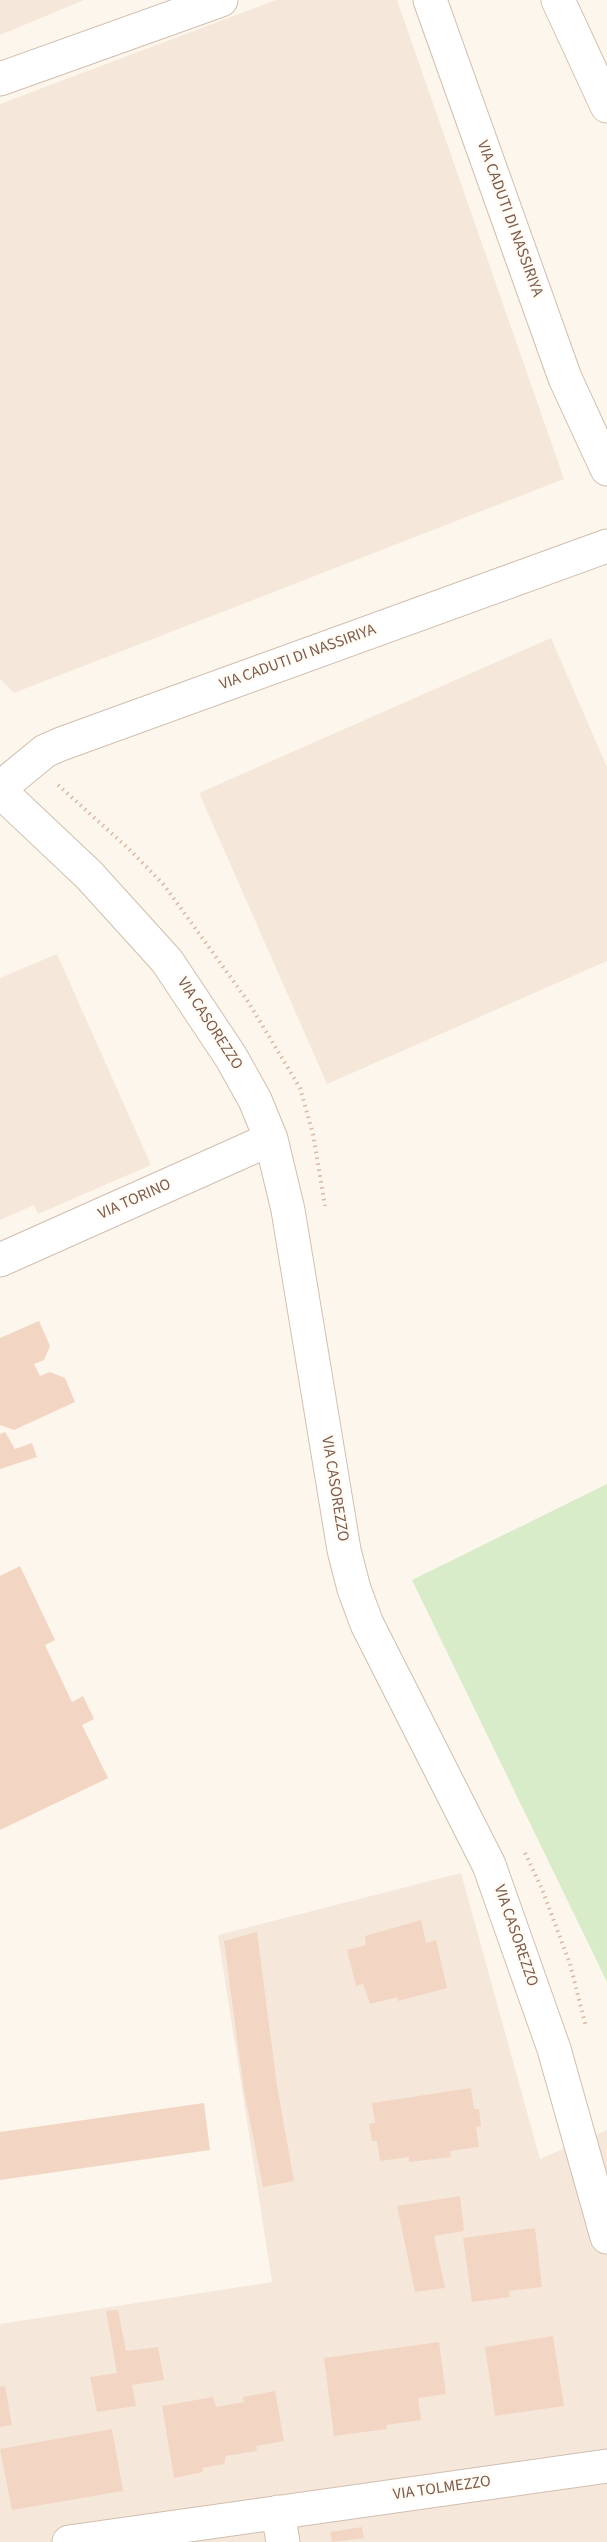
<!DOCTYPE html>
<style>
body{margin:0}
canvas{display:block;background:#fdf6ec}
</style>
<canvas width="607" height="2542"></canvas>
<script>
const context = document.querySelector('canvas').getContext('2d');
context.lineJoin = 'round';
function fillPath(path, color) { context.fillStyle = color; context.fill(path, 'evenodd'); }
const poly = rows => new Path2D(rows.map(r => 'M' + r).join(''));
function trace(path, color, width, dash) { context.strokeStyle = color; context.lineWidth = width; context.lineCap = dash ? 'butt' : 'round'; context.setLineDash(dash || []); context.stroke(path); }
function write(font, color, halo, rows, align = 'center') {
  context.font = font + ' "Source Sans 3",sans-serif'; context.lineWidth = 4.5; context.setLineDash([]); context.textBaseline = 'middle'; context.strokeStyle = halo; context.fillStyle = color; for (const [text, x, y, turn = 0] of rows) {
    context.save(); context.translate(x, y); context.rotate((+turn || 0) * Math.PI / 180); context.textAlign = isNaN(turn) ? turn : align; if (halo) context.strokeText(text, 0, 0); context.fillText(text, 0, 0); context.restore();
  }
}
const residential = poly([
 [0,0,84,0,0,35],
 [276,0,397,0,564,479,14,693,0,679,0,104],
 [551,638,607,767,607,961,327,1084,199,793],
 [57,954,151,1165,38,1214,34,1205,0,1220,0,978],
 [461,1873,540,2159,607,2130,607,2542,0,2542,0,2324,272,2282,218,1935]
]);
const green = poly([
 [607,1484,607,1982,412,1580]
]);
const building = poly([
 [39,1321,50,1346,44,1360,34,1364,40,1376,50,1372,65,1378,75,1402,14,1430,0,1425,0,1338],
 [5,1432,15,1449,32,1443,37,1457,0,1469,0,1434],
 [20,1566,55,1640,45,1645,72,1702,83,1696,94,1719,82,1725,108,1778,0,1830,0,1576],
 [421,1920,426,1943,436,1940,447,1988,398,2001,398,1997,370,2004,363,1984,356,1986,347,1950,366,1945,365,1936],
 [257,1932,277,2086,294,2181,263,2187,244,2091,224,1941],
 [471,2088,474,2109,479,2109,481,2126,476,2127,479,2147,450,2151,451,2157,409,2162,409,2157,380,2161,377,2141,372,2141,369,2124,375,2123,372,2103],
 [204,2103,210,2150,0,2180,0,2132],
 [460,2196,464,2231,434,2236,445,2288,415,2292,397,2206],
 [535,2228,542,2287,509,2291,510,2297,472,2302,463,2238],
 [118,2310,126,2351,158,2347,164,2380,132,2385,136,2406,97,2412,90,2377,117,2373,106,2311],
 [553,2336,564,2406,495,2416,485,2347],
 [439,2342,446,2394,418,2398,421,2420,386,2425,387,2429,334,2436,324,2358],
 [5,2386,12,2425,0,2427,0,2387],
 [275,2391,284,2441,256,2446,257,2451,226,2456,224,2464,202,2468,203,2472,174,2478,162,2406,213,2397,216,2407,244,2402,243,2397],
 [112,2429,123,2491,12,2510,0,2449],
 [362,2527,364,2538,332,2542,330,2532]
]);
const path = poly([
 [58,785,129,849,164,885,247,1000,300,1088,313,1134,325,1206],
 [525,1853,542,1889,570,1964,586,2027]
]);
const street = poly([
 [430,0,565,378,607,469],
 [0,79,221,0],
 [0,788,45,751,61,744,607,546],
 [0,791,89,875,167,961,231,1057,255,1100,271,1139,288,1210,344,1550,354,1589,367,1624,489,1865,554,2049,607,2237],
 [0,1260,271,1139],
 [278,2512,283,2542],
 [69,2542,607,2466]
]);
const secondary = poly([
 [558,0,607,106]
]);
const streetNames = [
 ["VIA CADUTI DI NASSIRIYA",509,219,70],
 ["VIA CADUTI DI NASSIRIYA",298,658,-20],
 ["VIA CASOREZZO",209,1024,57],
 ["VIA TORINO",135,1200,-24],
 ["VIA CASOREZZO",334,1489,81],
 ["VIA CASOREZZO",515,1936,71],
 ["VIA TOLMEZZO",442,2489,-8]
];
fillPath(residential, '#f5e8da');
fillPath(green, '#d8ecc9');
fillPath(building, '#f3d5c3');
trace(street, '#d1beb0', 35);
trace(secondary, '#d6c0b0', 35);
trace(path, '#d9b8a5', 4, [1.5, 4.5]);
trace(street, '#fff', 33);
trace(secondary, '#fff', 33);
write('16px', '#7a5c4d', '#fffaf3', streetNames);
</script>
